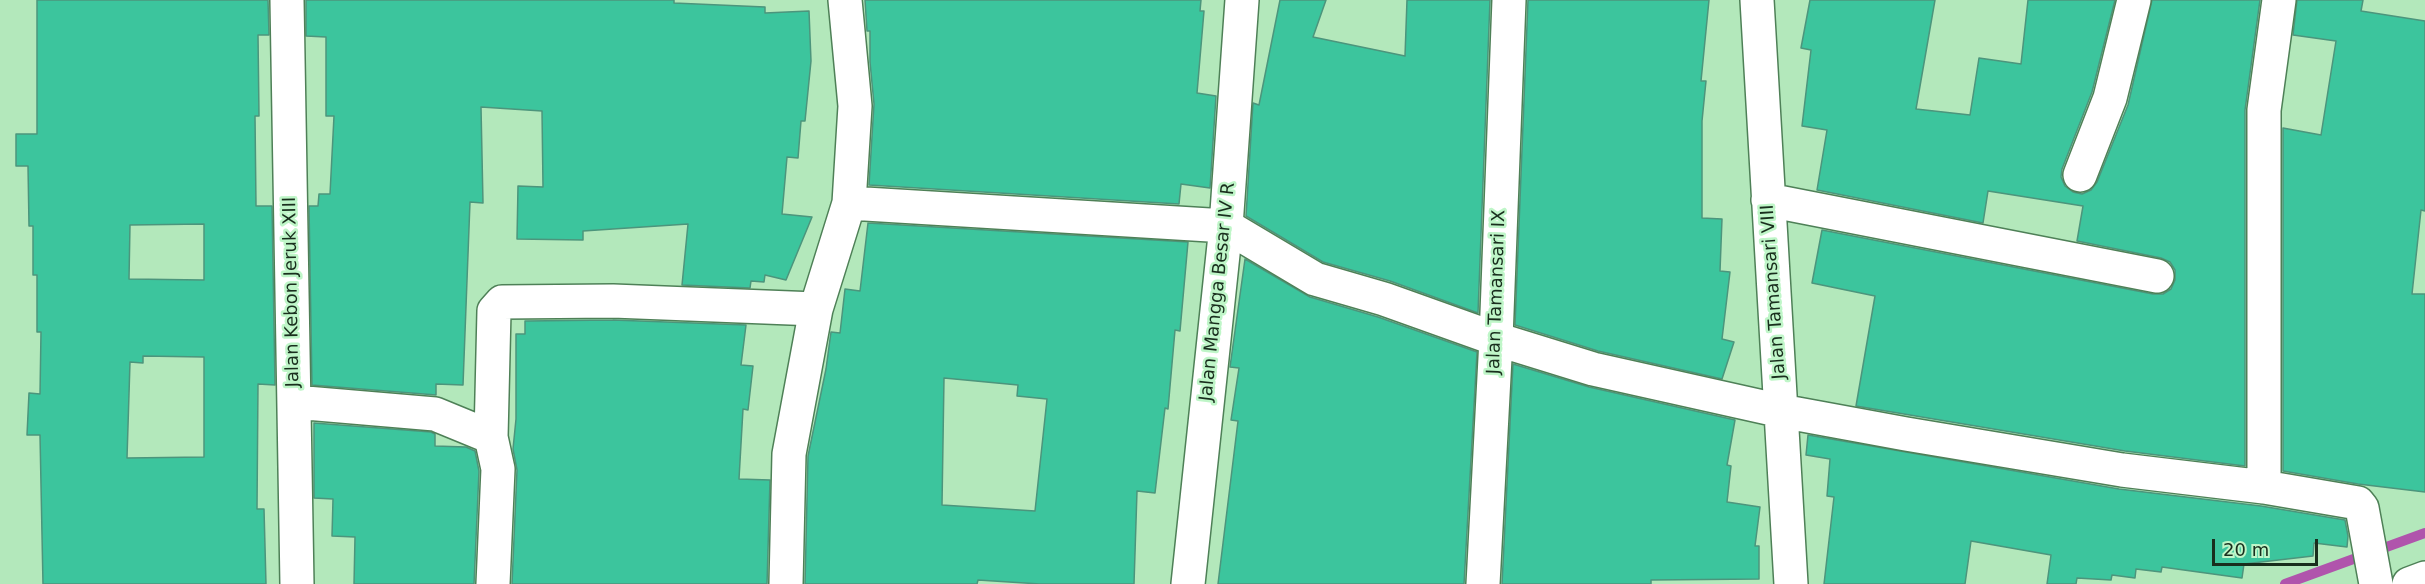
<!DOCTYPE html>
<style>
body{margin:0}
#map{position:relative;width:2425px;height:584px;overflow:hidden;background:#b3e8bb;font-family:"DejaVu Sans",sans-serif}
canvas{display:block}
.scale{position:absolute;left:2212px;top:539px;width:106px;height:27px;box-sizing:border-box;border:3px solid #192e1d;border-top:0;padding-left:8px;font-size:18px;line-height:21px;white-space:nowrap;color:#192e1d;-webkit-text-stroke:4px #bff6c8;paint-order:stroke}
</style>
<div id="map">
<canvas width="2425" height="584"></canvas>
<div class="scale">20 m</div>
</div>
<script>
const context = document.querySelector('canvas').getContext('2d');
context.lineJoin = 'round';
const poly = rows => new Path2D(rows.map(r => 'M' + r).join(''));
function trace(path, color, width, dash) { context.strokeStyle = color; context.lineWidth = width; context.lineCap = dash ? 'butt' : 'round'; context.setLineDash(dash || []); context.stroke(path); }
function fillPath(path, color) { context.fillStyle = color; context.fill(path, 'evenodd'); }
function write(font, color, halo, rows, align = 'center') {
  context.font = font + ' "DejaVu Sans",sans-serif'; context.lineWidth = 5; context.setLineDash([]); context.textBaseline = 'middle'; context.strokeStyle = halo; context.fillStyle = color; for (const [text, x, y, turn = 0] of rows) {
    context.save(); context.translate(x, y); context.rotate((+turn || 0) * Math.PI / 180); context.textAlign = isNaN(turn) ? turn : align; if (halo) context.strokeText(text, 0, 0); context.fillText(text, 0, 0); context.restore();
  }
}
const stream = poly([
 [2285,584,2425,533]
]);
const building = poly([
 [37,0,268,0,269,35,258,35,259,116,255,116,256,206,272,206,275,385,258,384,257,509,264,509,266,584,43,584,40,435,27,435,29,393,40,394,41,332,37,332,37,275,33,275,33,226,29,226,28,166,16,166,16,134,37,134,37,0],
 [204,224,204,280,129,279,130,225,204,224],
 [143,356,204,357,204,457,127,458,130,362,143,363,143,356],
 [306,0,674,0,674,3,765,7,765,13,809,11,811,61,805,121,801,121,798,158,787,157,782,214,812,217,786,280,765,275,764,282,751,281,750,288,682,285,688,224,583,231,583,240,517,239,518,186,543,187,542,111,481,107,483,203,470,202,463,385,436,384,436,395,312,385,309,206,318,206,319,194,330,194,334,116,326,116,326,37,306,36,306,0],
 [865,0,1201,0,1200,11,1204,11,1197,93,1216,96,1210,188,1181,184,1179,204,869,185,874,104,870,62,870,31,867,31,865,0],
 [1280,0,1326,0,1313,37,1405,56,1407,0,1490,0,1478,313,1390,281,1323,262,1246,216,1253,103,1259,105,1280,0],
 [1528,0,1709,0,1701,81,1706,81,1702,121,1702,218,1722,219,1720,271,1730,272,1722,339,1734,342,1722,379,1598,351,1515,325,1528,0],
 [1810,0,1935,0,1916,109,1970,115,1979,58,2021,64,2028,0,2115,0,2092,92,2062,169,2061,177,2065,186,2073,192,2082,194,2091,190,2097,182,2128,105,2152,0,2260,0,2245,110,2245,466,2125,451,1856,406,1875,296,1812,283,1822,230,2153,294,2163,294,2171,289,2175,280,2175,270,2170,262,2161,258,2077,241,2083,206,1988,191,1983,223,1817,190,1827,130,1802,126,1811,50,1801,48,1810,0],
 [2297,0,2363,0,2361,11,2425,21,2425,211,2421,210,2412,294,2425,294,2425,492,2358,484,2283,471,2283,128,2321,135,2336,41,2293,35,2297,0],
 [868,223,1188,242,1180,331,1175,330,1168,409,1165,408,1155,493,1137,491,1134,584,1040,584,978,580,977,584,805,584,808,456,826,369,831,332,840,333,845,289,860,291,868,223],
 [944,378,1018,385,1017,396,1047,399,1035,511,942,505,944,378],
 [1245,259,1310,297,1378,317,1477,352,1464,584,1218,584,1238,421,1231,420,1239,368,1230,367,1245,259],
 [613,320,746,325,741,365,753,366,748,410,743,409,739,479,770,480,767,584,512,584,517,470,513,449,516,419,516,334,525,334,525,321,613,320],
 [1513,364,1589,387,1735,420,1727,465,1731,466,1727,502,1760,507,1755,546,1759,546,1759,579,1651,580,1651,584,1502,584,1513,364],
 [314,423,431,432,435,434,435,446,466,447,475,451,479,471,474,584,354,584,355,537,332,536,333,499,314,498,314,423],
 [1808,435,2119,489,2261,506,2345,520,2348,536,2347,547,2314,543,2313,556,2244,564,2242,578,2162,567,2161,572,2136,569,2135,578,2112,575,2111,580,2077,578,2076,584,2047,584,2051,555,1971,541,1965,584,1824,584,1834,497,1827,496,1830,459,1806,455,1808,435]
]);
const minor = poly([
 [287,0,297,584],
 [1757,0,1791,584],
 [2080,175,2110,98,2134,0],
 [1768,200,2157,276],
 [849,203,1226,226,1315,279,1384,299,1496,339,1593,369,1781,411,1906,434,2122,470,2264,487,2358,503,2362,508,2376,584],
 [294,402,435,414,491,437],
 [2264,487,2264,110,2279,0],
 [493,584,498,469,491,437,494,311,502,302,613,301,816,309],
 [786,584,789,454,816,309,849,203,855,106,845,0],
 [1188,584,1226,226,1242,0],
 [1483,584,1496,339,1509,0],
 [2409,584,2425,578]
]);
const streetNames = [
 ["Jalan Kebon Jeruk XIII",292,292,-91],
 ["Jalan Mangga Besar IV R",1218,292,-84],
 ["Jalan Tamansari IX",1497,292,-88],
 ["Jalan Tamansari VIII",1774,292,-94]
];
trace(stream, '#b054ac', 10);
fillPath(building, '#3cc59d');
trace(building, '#4c957c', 1.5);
trace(minor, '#4e8057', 36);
trace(minor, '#fff', 33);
write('18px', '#192e1d', '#bff6c8', streetNames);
</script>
